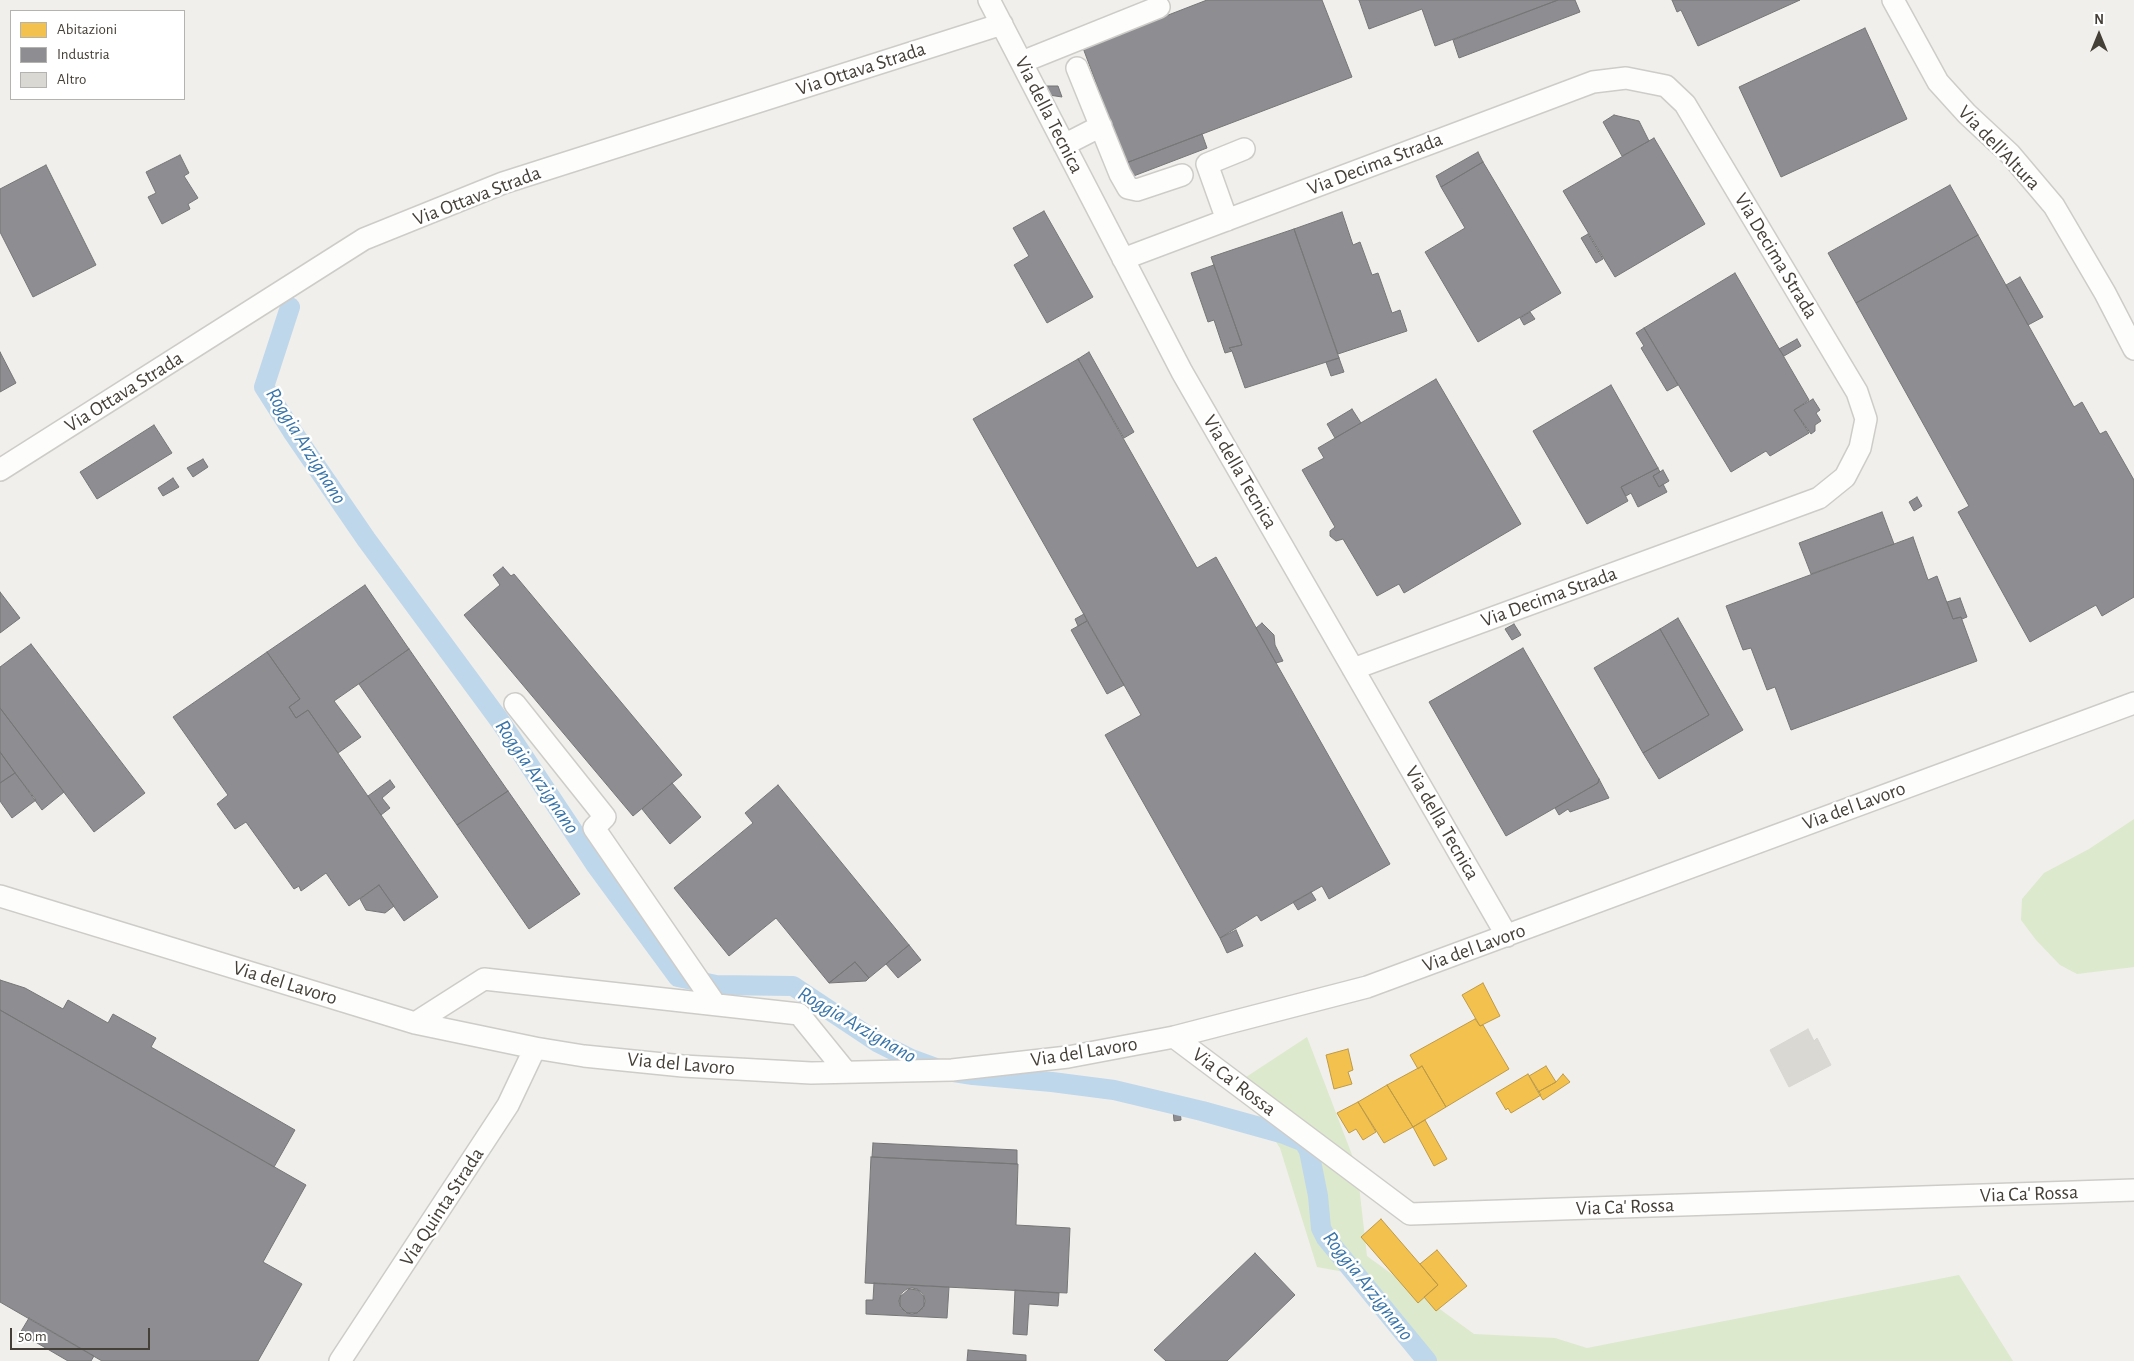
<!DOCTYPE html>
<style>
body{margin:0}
#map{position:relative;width:2134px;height:1361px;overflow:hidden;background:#f0efeb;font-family:"Alegreya Sans",sans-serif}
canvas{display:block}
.legend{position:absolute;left:10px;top:10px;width:175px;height:90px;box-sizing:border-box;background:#fff;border:1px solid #b5b3af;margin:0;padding:6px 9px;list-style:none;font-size:15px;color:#454037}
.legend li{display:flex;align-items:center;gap:10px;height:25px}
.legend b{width:25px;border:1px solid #b5b3af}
.north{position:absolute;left:2074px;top:10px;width:50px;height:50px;-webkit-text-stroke:4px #fff;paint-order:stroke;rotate:0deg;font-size:14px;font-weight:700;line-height:20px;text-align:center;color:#454037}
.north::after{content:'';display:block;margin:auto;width:18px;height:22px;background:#454037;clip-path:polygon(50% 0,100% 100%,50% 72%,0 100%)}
.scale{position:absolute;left:10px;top:1328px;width:140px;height:22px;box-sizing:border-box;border:2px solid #454037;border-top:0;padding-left:6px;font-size:15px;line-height:18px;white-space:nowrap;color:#454037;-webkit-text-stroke:4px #fff;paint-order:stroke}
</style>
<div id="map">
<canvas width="2134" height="1361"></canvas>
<ul class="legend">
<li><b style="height:14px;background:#f2c14e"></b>Abitazioni</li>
<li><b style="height:14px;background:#8d8d92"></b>Industria</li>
<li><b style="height:14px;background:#d9d8d3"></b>Altro</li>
</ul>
<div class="north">N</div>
<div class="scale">50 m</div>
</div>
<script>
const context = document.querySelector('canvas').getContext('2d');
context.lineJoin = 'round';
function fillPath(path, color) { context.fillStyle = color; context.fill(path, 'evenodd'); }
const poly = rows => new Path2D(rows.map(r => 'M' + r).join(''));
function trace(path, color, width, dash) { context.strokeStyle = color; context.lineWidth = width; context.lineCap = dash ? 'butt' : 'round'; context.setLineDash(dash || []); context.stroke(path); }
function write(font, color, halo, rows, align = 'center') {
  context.font = font + ' "Alegreya Sans",sans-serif'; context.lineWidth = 5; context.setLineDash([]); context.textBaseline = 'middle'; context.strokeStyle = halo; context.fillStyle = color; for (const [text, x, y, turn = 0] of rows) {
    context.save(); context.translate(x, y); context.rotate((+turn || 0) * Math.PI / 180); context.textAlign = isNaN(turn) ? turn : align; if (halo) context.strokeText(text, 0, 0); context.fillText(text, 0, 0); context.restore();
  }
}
const green = poly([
 [2134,819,2134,967,2077,974,2060,965,2036,940,2021,920,2022,899,2044,873,2089,849],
 [1307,1037,1357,1168,1367,1256,1474,1334,1555,1338,1587,1348,1959,1275,2013,1361,1422,1361,1350,1273,1317,1267,1280,1148,1237,1083]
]);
const homes = poly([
 [1483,983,1500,1016,1480,1026,1462,995,1483,983],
 [1475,1019,1480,1026,1483,1025,1509,1069,1446,1107,1422,1066,1418,1069,1410,1055,1475,1019],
 [1348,1049,1353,1070,1348,1072,1352,1084,1334,1089,1326,1055,1348,1049],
 [1422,1066,1446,1107,1413,1127,1387,1085,1422,1066],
 [1546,1066,1556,1082,1538,1092,1529,1076,1546,1066],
 [1528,1074,1541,1095,1511,1113,1508,1108,1506,1110,1496,1093,1528,1074],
 [1563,1074,1570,1082,1543,1100,1538,1092,1556,1082,1563,1074],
 [1387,1085,1413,1127,1384,1143,1358,1102,1387,1085],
 [1358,1102,1376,1132,1363,1140,1356,1129,1349,1133,1337,1113,1358,1102],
 [1425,1120,1447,1159,1434,1166,1413,1127,1425,1120],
 [1381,1219,1438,1285,1418,1303,1361,1237,1381,1219],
 [1437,1250,1467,1286,1436,1311,1424,1297,1438,1285,1420,1264,1437,1250]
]);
const industry = poly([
 [1207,0,1322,0,1352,77,1126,163,1083,48,1207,0],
 [1359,0,1558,0,1435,46,1422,9,1369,29,1359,0],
 [1558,0,1575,0,1580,12,1459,58,1453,40,1558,0],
 [1672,0,1800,0,1698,46,1681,10,1677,12,1672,0],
 [1865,28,1907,119,1781,177,1739,87,1865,28],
 [1045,86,1058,86,1062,97,1049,95,1045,86],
 [1614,115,1639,121,1649,141,1622,156,1603,122,1614,115],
 [1202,134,1207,148,1131,177,1126,163,1202,134],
 [1654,138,1705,224,1615,277,1563,191,1654,138],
 [1478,152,1483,162,1441,187,1436,176,1478,152],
 [180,155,189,173,184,176,198,198,188,204,190,209,162,224,148,197,156,193,146,172,180,155],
 [1483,162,1561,293,1478,342,1425,252,1465,228,1441,187,1483,162],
 [46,165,96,265,33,297,0,232,0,189,46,165],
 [1950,185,1978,235,1856,303,1828,253,1950,185],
 [1044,211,1093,297,1047,323,1014,265,1029,256,1013,228,1044,211],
 [1342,212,1353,245,1360,242,1372,275,1378,273,1392,313,1400,310,1407,331,1338,354,1294,229,1342,212],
 [1294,229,1339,358,1245,388,1232,351,1229,348,1242,345,1211,257,1294,229],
 [1588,234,1603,259,1596,263,1581,238,1588,234],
 [1978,235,2074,407,2082,402,2100,434,2106,431,2134,480,2134,597,2102,616,2096,605,2030,642,1958,512,1969,506,1856,303,1978,235],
 [1214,265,1242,345,1229,348,1232,351,1225,353,1214,320,1208,322,1191,273,1214,265],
 [1735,273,1809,400,1794,410,1809,433,1770,456,1766,451,1731,472,1644,328,1735,273],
 [2020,277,2043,317,2028,325,2006,285,2020,277],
 [1530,312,1535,319,1524,325,1520,318,1530,312],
 [1644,328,1678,385,1667,391,1641,348,1644,346,1636,333,1644,328],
 [1797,339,1801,346,1784,356,1779,349,1797,339],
 [0,352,16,383,0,392,0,352],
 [1089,352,1134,432,1124,438,1078,359,1089,352],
 [1339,358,1344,372,1331,376,1326,362,1339,358],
 [1078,359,1197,568,1216,557,1390,864,1329,899,1322,886,1261,921,1257,915,1220,938,1105,735,1141,715,973,419,1078,359],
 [1436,379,1521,524,1404,593,1399,584,1377,596,1343,539,1336,541,1330,536,1330,531,1335,527,1302,470,1324,458,1318,448,1436,379],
 [1611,385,1658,468,1621,487,1628,501,1587,524,1533,431,1611,385],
 [1813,399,1820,410,1816,413,1821,421,1815,425,1815,431,1811,434,1794,410,1813,399],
 [1352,409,1361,423,1335,438,1327,424,1352,409],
 [154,425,172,453,97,499,80,472,154,425],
 [203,459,208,467,193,477,187,468,203,459],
 [1658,468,1660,472,1653,476,1659,487,1663,484,1667,492,1638,507,1631,493,1626,496,1621,487,1658,468],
 [1663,470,1669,481,1659,487,1653,476,1663,470],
 [173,478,179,487,163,496,158,488,173,478],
 [1917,497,1922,506,1914,511,1909,502,1917,497],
 [1882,512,1894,544,1811,574,1799,543,1882,512],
 [1913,537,1928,580,1937,576,1953,619,1961,617,1977,661,1791,730,1775,687,1767,690,1751,648,1743,650,1726,606,1913,537],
 [503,567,511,576,514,574,682,775,633,816,464,615,500,585,493,575,503,567],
 [365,585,409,649,334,701,361,737,338,753,308,710,296,718,289,707,300,699,267,652,365,585],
 [0,592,20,618,0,633,0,592],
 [1960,598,1967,617,1962,619,1961,617,1953,619,1947,602,1960,598],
 [1084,614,1087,621,1078,626,1075,619,1084,614],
 [1678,618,1743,730,1659,779,1643,753,1709,715,1660,629,1678,618],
 [1087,621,1124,685,1107,694,1071,630,1087,621],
 [1262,623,1274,635,1275,645,1283,661,1276,663,1256,628,1262,623],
 [1514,624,1521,635,1512,640,1505,629,1514,624],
 [1660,629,1709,715,1643,753,1594,668,1660,629],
 [31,644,145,793,94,832,0,708,0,667,31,644],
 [1523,648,1599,779,1598,783,1506,836,1429,702,1523,648],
 [409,649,508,791,457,825,359,684,409,649],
 [267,652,300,699,289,707,296,718,308,710,438,897,404,921,379,885,349,906,326,873,301,891,299,886,294,889,246,822,235,829,217,804,228,795,173,717,267,652],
 [0,708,64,792,42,810,0,752,0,708],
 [0,752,15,773,0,783,0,752],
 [15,773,36,800,12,818,0,801,0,783,15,773],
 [1599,779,1609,798,1570,812,1568,809,1559,815,1555,808,1598,783,1599,779],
 [390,780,395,787,382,798,390,808,381,815,368,796,390,780],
 [672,783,701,817,670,844,642,809,672,783],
 [778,785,909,945,869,978,855,962,829,983,776,918,729,956,674,888,753,823,745,813,778,785],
 [508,791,580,894,529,929,457,825,508,791],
 [379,885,394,906,385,913,366,910,360,899,379,885],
 [1311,892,1316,900,1298,910,1293,902,1311,892],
 [1236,930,1243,946,1227,953,1220,938,1236,930],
 [909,945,921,960,898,978,886,964,909,945],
 [855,962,869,978,866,981,829,983,855,962],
 [0,980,25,988,63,1009,68,1000,108,1023,113,1014,156,1038,151,1047,295,1130,274,1167,0,1010,0,980],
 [0,1010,306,1185,263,1262,302,1284,258,1361,102,1361,0,1302,0,1010],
 [1180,1109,1181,1120,1174,1121,1173,1110,1180,1109],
 [873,1143,1017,1150,1017,1164,872,1157,873,1143],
 [871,1157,1018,1164,1016,1225,1070,1228,1067,1293,865,1283,871,1157],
 [1255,1253,1295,1295,1227,1361,1166,1361,1154,1350,1255,1253],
 [874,1283,949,1287,947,1318,866,1314,866,1300,873,1300,874,1283],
 [909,1289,918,1290,924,1297,924,1306,917,1313,907,1313,900,1306,900,1297,909,1289],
 '899 1301a13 13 0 1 1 26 0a13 13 0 1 1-26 0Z',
 [1015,1290,1059,1293,1058,1306,1029,1304,1027,1335,1013,1334,1015,1290],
 [29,1318,94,1356,91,1361,68,1361,20,1333,29,1318],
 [968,1350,1026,1355,1026,1361,967,1361,968,1350]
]);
const canal = poly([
 [290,307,264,387,292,431,366,539,500,721,595,864,678,977,716,985,793,986,877,1042,911,1059,941,1070,973,1075,1052,1082,1114,1090,1202,1111,1281,1133,1304,1142,1309,1151,1318,1196,1321,1228,1326,1238,1427,1361]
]);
const building = poly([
 [1808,1029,1814,1041,1817,1038,1831,1065,1789,1087,1770,1050,1808,1029]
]);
const minor = poly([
 [989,0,1182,372,1507,936],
 [1893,0,1938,82,1967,114,2010,154,2054,206,2105,293,2134,349],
 [1022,62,1159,7],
 [1077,68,1120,174,1128,188,1137,190,1182,175],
 [1064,145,1101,126],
 [1227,220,1207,164,1244,149],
 [1123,259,1593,82,1626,78,1666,86,1685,104,1857,392,1866,419,1860,448,1845,477,1819,498,1353,669],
 [0,470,364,239,503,183,1002,24],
 [515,704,605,817,594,828,715,1004],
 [0,896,415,1023,535,1048,584,1056,683,1066,811,1073,952,1070,1068,1057,1174,1037,1367,987,2134,703],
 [415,1023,484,979,799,1014,846,1072],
 [1174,1037,1410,1214,2134,1190],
 [340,1361,508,1105,535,1048]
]);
const streetNames = [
 ["Via Ottava Strada",861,69,-18],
 ["Via della Tecnica",1049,115,63],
 ["Via dell'Altura",1999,148,46],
 ["Via Decima Strada",1375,164,-21],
 ["Via Ottava Strada",477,196,-21],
 ["Via Decima Strada",1776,256,59],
 ["Via Ottava Strada",124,392,-32],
 ["Via della Tecnica",1240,472,60],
 ["Via Decima Strada",1549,597,-20],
 ["Via del Lavoro",1854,806,-20],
 ["Via della Tecnica",1442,823,60],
 ["Via del Lavoro",1474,948,-20],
 ["Via del Lavoro",285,983,17],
 ["Via del Lavoro",1084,1052,-9],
 ["Via del Lavoro",681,1064,5],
 ["Via Ca' Rossa",1234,1082,37],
 ["Via Ca' Rossa",2029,1194,-2],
 ["Via Quinta Strada",442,1207,-57],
 ["Via Ca' Rossa",1625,1207,-2]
];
const waterNames = [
 ["Roggia Arzignano",306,446,58],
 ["Roggia Arzignano",537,777,56],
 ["Roggia Arzignano",857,1025,30],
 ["Roggia Arzignano",1368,1286,52]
];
fillPath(green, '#dce9cd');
fillPath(homes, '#f2c14e');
trace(homes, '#be9a47', 1);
fillPath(industry, '#8d8d92');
trace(industry, '#777677', 1);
trace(canal, '#bed7eb', 20);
fillPath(building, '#d9d8d3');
trace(building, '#d8d6d1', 1);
trace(minor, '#ceccc8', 24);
trace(minor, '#fdfdfc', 21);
write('20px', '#454037', '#fff', streetNames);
write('italic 21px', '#3875aa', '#fff', waterNames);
</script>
